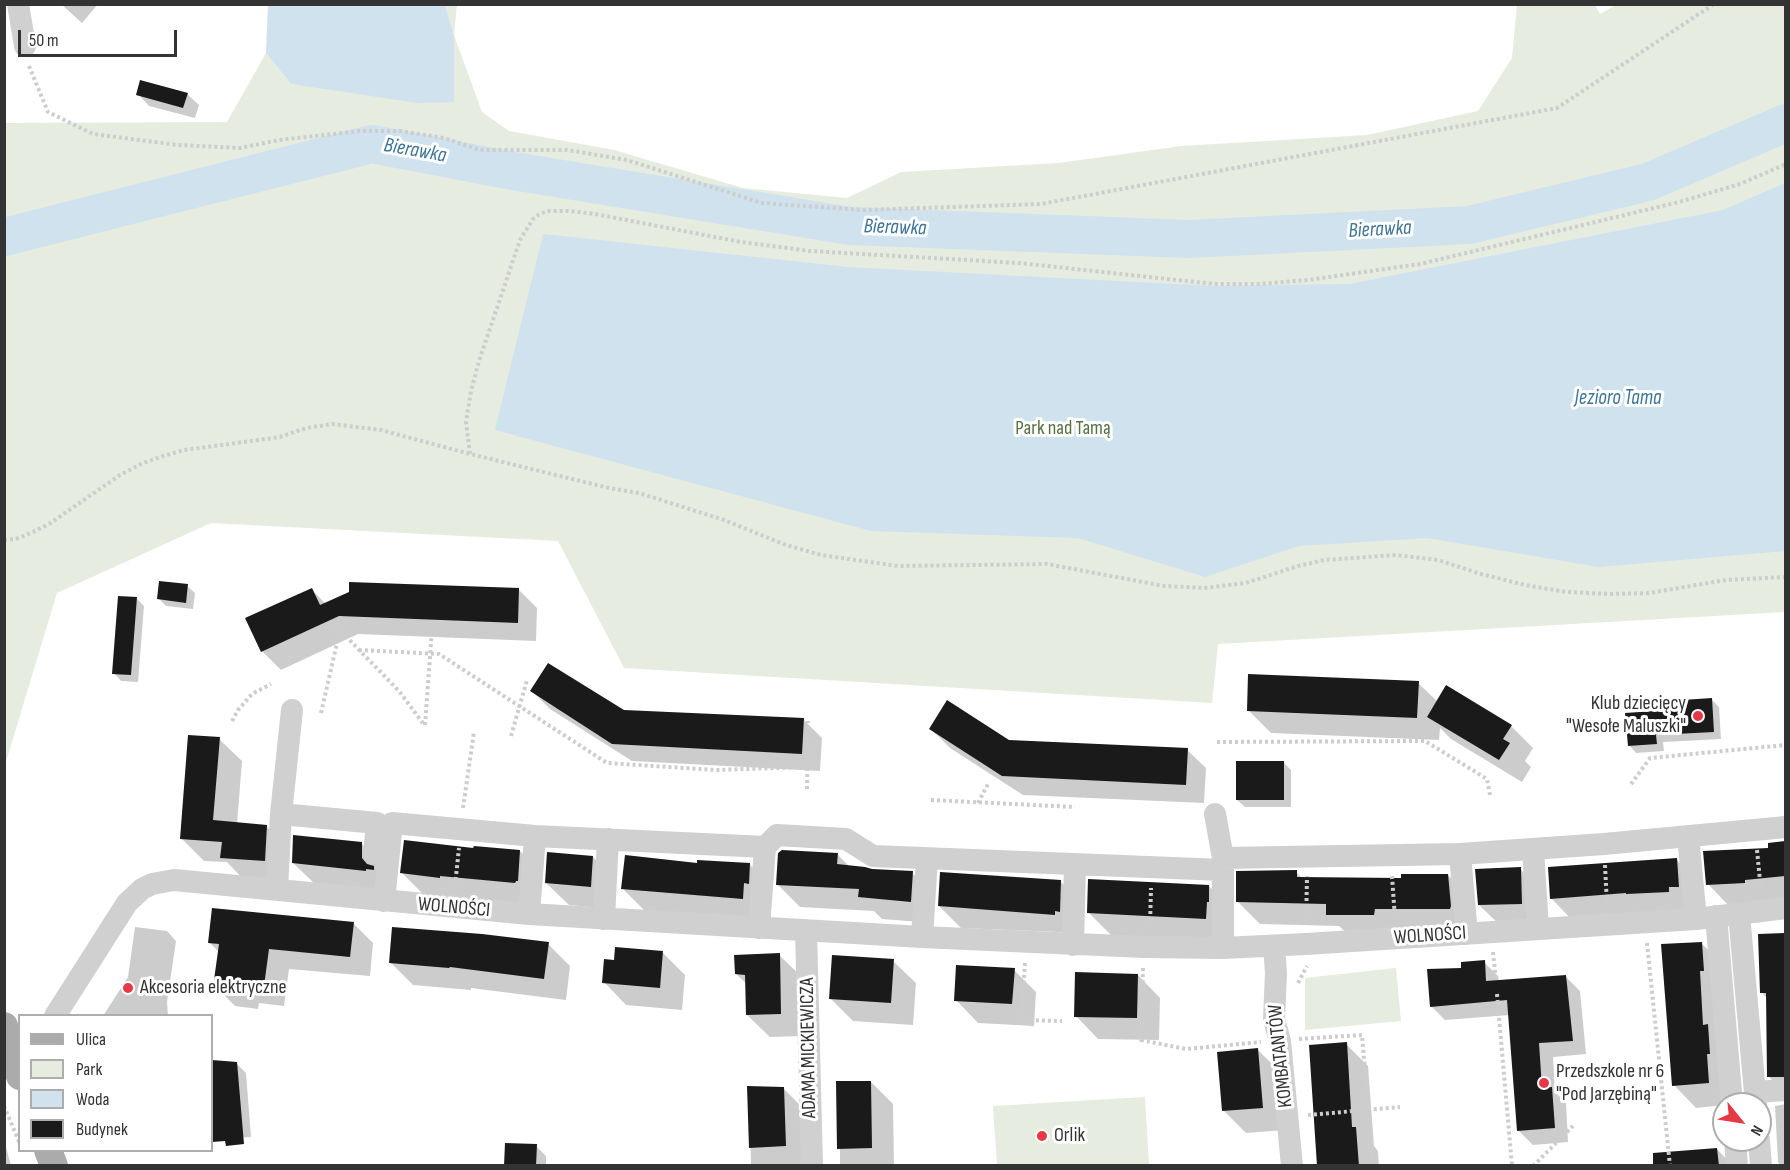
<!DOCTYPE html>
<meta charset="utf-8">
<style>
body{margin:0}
#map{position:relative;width:1790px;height:1170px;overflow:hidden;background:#fff;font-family:"Sofia Sans Condensed",sans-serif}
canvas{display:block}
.frame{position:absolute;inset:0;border:6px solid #333;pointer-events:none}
.legend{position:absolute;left:18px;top:1014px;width:195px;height:138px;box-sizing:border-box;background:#fff;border:2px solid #adadad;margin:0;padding:8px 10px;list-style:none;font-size:18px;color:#333}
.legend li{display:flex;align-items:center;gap:12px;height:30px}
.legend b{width:30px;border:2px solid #adadad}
.north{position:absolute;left:1712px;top:1092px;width:60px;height:60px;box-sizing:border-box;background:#fff;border:2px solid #adadad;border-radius:50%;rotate:120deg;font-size:16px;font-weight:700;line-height:24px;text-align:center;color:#333}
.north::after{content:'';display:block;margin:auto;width:21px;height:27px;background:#e63946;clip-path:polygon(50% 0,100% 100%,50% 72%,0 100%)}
.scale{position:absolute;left:18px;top:30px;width:159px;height:27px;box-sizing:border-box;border:3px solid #333;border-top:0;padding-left:8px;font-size:18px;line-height:21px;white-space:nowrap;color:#333;-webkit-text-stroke:4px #fff;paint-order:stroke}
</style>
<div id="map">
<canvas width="1790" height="1170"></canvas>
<div class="frame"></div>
<ul class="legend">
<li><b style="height:8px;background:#ababab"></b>Ulica</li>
<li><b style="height:16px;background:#e6ecdf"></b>Park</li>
<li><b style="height:16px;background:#cfe2ee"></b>Woda</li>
<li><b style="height:16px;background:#1a1a1a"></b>Budynek</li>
</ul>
<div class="north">N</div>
<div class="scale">50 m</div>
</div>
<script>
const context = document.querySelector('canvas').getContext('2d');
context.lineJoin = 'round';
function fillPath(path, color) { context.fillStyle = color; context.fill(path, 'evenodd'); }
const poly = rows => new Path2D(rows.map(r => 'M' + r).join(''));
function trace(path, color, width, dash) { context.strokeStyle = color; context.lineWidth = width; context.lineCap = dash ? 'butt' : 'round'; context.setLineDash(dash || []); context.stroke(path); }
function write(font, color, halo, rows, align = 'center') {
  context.font = font + ' "Sofia Sans Condensed",sans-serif'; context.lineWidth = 6; context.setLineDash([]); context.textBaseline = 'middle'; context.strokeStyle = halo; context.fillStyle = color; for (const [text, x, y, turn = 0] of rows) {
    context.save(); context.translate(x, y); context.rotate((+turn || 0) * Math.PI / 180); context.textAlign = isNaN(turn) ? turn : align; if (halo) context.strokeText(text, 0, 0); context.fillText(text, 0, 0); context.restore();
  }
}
const green = poly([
 [445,5,457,5,454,35,482,112,509,131,614,150,743,188,847,198,901,172,1059,163,1181,146,1367,135,1478,111,1512,58,1517,5,1595,5,1600,14,1616,5,1785,5,1785,612,1218,644,1212,703,624,668,558,541,211,523,57,593,5,765,5,123,227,122,266,53,291,84,453,102,454,35],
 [1396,968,1401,1021,1305,1030,1305,978],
 [1145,1097,1149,1165,997,1165,993,1106]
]);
const water = poly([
 [268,5,445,5,454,35,454,102,418,103,291,84,266,53],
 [1785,183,1785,551,1599,567,1427,538,1299,546,1205,577,1078,538,871,531,495,430,543,234,848,267,1213,286,1349,284,1723,210]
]);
const shadow = poly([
 [61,4,98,4,82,23],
 [138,94,187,94,199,105,195,118,149,106],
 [187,586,195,593,193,609,166,606,158,598],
 [311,589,326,604,518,589,537,608,536,641,358,634,281,670,262,651],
 [137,599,144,606,138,682,121,681,114,673],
 [1418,683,1438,702,1511,726,1533,748,1525,761,1531,767,1522,782,1451,739,1440,728,1439,740,1271,733,1249,711],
 [532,691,624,711,804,720,822,738,820,771,632,761,550,709],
 [1712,700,1719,707,1721,739,1663,742,1664,751,1636,753,1629,745,1684,711],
 [931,729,1009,741,1187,750,1206,768,1204,803,1023,795,950,748],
 [219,739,242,761,237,824,266,826,289,848,287,883,244,880,227,862,204,861,181,838],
 [1283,762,1291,770,1291,807,1245,807,1237,800],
 [361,843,383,865,396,890,316,885,293,863],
 [1786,843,1786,899,1730,907,1708,884,1770,849,1769,844],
 [475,850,520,851,542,874,537,904,424,895,402,873],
 [837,854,850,867,872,871,912,873,934,895,933,923,882,919,874,911,800,907,777,884],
 [593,857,615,880,613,909,569,905,546,883],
 [1676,859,1698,882,1701,909,1573,921,1551,898],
 [698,865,750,865,772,887,765,920,645,911,623,889],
 [1520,869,1542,891,1544,926,1502,927,1479,905],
 [1296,872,1303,879,1402,879,1448,875,1470,898,1472,931,1350,936,1339,926,1260,924,1238,902],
 [1060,881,1083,904,1082,933,961,928,939,906],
 [1209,886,1231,909,1228,941,1111,935,1089,913],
 [353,923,373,943,370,976,289,969,284,1006,259,1003,258,1009,235,1006,215,986,219,952,210,943],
 [135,927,167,931,176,941,167,1002,168,1016,103,1016,128,977],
 [1786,934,1786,1093,1769,1077,1767,998,1762,993,1759,935],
 [1701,943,1724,965,1724,1105,1696,1108,1674,1085],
 [548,944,570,966,566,1000,471,988,471,990,413,985,391,963],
 [663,953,685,975,682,1010,626,1005,604,982],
 [779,955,802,977,803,1036,770,1037,747,1015,747,984,736,974],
 [893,961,916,983,913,1025,853,1021,831,999],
 [1484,962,1498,976,1499,982,1566,977,1580,991,1586,1054,1553,1057,1555,1092,1566,1103,1568,1142,1533,1145,1519,1131,1510,1015,1445,1020,1431,1006,1462,969],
 [1014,970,1036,992,1034,1026,978,1023,956,1000],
 [1138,975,1160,998,1159,1040,1098,1039,1076,1016],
 [1346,1044,1368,1066,1374,1146,1378,1151,1379,1166,1319,1166],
 [1258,1050,1280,1072,1285,1130,1246,1133,1224,1111],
 [212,1062,236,1063,246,1073,251,1137,219,1139,212,1132],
 [871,1082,893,1104,894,1166,840,1166,840,1149],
 [749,1088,783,1088,806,1111,807,1166,751,1166],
 [1786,1104,1786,1166,1781,1166,1778,1162,1775,1106],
 [4,1139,11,1166,4,1166],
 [536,1146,546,1156,546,1166,506,1166],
 [1717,1149,1733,1166,1680,1166]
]);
const river = poly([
 [4,237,372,144,513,171,850,226,1189,239,1469,225,1648,182,1786,123]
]);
const building = poly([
 [140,80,188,93,183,108,136,95],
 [159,581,188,584,186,603,157,599],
 [349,582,519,588,518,623,339,616,261,652,245,618,312,588,320,605,349,592],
 [118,596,137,597,131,675,112,674],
 [548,663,624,710,804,718,802,754,612,744,530,691],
 [1248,674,1419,681,1417,718,1247,711],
 [1446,685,1512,725,1503,739,1510,743,1499,760,1427,717],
 [1712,698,1714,732,1656,735,1657,744,1628,746,1625,713,1683,709,1682,700],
 [947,700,1009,740,1188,748,1186,785,1002,776,929,729],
 [188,735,220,737,213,820,267,825,265,861,220,858,222,842,180,839],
 [1236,761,1284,761,1284,800,1236,800],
 [293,835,362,842,362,858,367,864,374,866,374,870,366,869,366,871,292,863],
 [404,840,473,848,474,846,520,850,518,881,516,881,515,883,440,876,440,878,400,873],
 [1785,841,1785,876,1745,880,1745,883,1706,885,1703,851,1768,848,1768,843],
 [782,850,838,853,837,864,865,867,872,869,913,871,911,902,858,897,859,889,776,885,778,853],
 [547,852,593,856,591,887,545,883],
 [625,855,697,863,697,860,750,863,749,884,744,883,743,899,621,889],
 [1677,858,1679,887,1669,887,1669,892,1626,894,1626,893,1550,899,1548,867],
 [1521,867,1522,904,1478,905,1475,869],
 [1297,870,1297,877,1401,878,1401,874,1448,874,1451,906,1450,909,1375,909,1374,915,1326,915,1326,904,1236,902,1236,871],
 [940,872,1061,880,1060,912,1055,911,1055,915,938,906],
 [1088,879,1209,885,1209,902,1207,902,1206,919,1087,913],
 [212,908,354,922,350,957,269,949,264,986,240,983,239,990,213,987,219,944,208,943],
 [392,927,482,934,549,942,544,979,450,967,449,968,389,963],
 [1785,933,1785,1077,1767,1077,1766,993,1760,993,1758,934],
 [1702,942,1704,971,1700,971,1703,1025,1708,1024,1710,1054,1707,1054,1709,1083,1672,1086,1661,944],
 [615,947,663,951,660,988,602,983,604,959,614,960],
 [780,953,781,1014,746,1015,745,975,735,974,734,955],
 [832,955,894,959,891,1003,829,999],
 [1485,960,1486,981,1566,975,1573,1041,1539,1043,1542,1088,1552,1087,1555,1128,1517,1131,1507,1000,1430,1007,1427,969,1461,968,1461,962],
 [956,965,1015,968,1012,1004,954,1001],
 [1075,972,1138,974,1137,1018,1074,1017],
 [1347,1042,1352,1127,1356,1127,1359,1166,1317,1166,1309,1045],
 [1258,1048,1263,1108,1222,1111,1217,1052],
 [212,1060,237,1062,244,1144,226,1146,225,1141,212,1142],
 [836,1081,871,1081,872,1148,837,1149],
 [747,1086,784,1087,786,1146,749,1148],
 [505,1143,537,1144,536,1166,504,1166],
 [1717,1148,1719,1166,1653,1166,1653,1153]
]);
const path = poly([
 [29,66,48,112,93,134,178,145,240,148,279,140,360,131,400,131,444,138,480,150,567,150,627,160,762,203,864,210,1041,204,1557,108,1714,4],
 [470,454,466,422,471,391,479,361,520,240,533,219,538,215,547,211,570,211,595,214,741,242,810,251,1019,263,1214,284,1261,284,1308,280,1420,264,1679,202,1740,184,1786,164],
 [4,540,16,539,33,532,49,524,120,475,141,464,163,456,185,450,280,437,306,428,332,424,381,430,470,454,609,488,639,493,724,520,786,545,821,555,898,566,1047,564,1164,586,1204,588,1246,583,1298,566,1324,560,1396,555,1438,560,1481,574,1525,585,1567,592,1611,594,1649,593,1726,580,1786,577],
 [333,623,399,691,425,726],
 [359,650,439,654,607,763,716,770,806,767],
 [321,713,340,630],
 [232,721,238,710,252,694,271,684],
 [425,725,432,630],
 [511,736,527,680],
 [1217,742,1425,741,1487,779,1490,795],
 [1631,784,1650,758,1786,745],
 [807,789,808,721],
 [931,800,1075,807],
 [978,803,988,784],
 [463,808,474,732],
 [1757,850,1761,891],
 [1605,865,1607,905],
 [1392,876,1395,919],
 [455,886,459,848],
 [1306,925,1307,876],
 [1150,926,1151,888],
 [1647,943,1670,1166],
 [1493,952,1496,981],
 [1025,963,1021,1020,1062,1021],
 [1143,968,1141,1040,1186,1049,1261,1042],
 [1298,983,1307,966],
 [1497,994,1512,1166],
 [1299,1039,1362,1035,1373,1166],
 [4,1106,20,1144],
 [1308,1115,1400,1107],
 [1533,1166,1573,1126]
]);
const minor = poly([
 [18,4,25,46],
 [281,814,377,823,374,853],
 [1215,814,1223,858,1223,948],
 [1688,836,1696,919],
 [1533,849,1538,929],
 [1460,854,1467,934],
 [1223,858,1460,854,1604,844,1786,827],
 [277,889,281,814,292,710],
 [384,901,392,823,535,836,765,847,777,835,846,839,873,856,1223,870],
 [529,914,535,836],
 [1739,914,1756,1104],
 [1716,916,1732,1104],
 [604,919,608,839],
 [759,928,765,847],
 [806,930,812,1166],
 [922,937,927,859],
 [1073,945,1075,865],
 [1274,946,1276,973,1274,1019,1280,1041,1292,1166],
 [55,1016,127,903,142,889,152,884,174,880,529,914,922,937,1144,947,1223,948,1306,944,1696,919,1786,908],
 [1755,1092,1786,1090],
 [1735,1140,1737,1166],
 [1759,1140,1761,1166]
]);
const major = poly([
 [4,1026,20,1076],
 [48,1150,54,1166]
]);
const markers = [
 [1698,716,6,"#e63946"],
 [128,988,6,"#e63946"],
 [1544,1083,6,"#e63946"],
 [1042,1136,6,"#e63946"]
];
const parkNames = [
 ["Park nad Tamą",1063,429]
];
const poiNames = [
 ["Klub dziecięcy",1686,704,"right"],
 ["\"Wesołe Maluszki\"",1686,727,"right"],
 ["Akcesoria elektryczne",140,988],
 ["Przedszkole nr 6",1556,1072],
 ["\"Pod Jarzębiną\"",1556,1095],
 ["Orlik",1054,1136]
];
const streetNames = [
 ["WOLNOŚCI",454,908,5],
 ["WOLNOŚCI",1430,936,-4],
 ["ADAMA MICKIEWICZA",809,1048,-91],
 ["KOMBATANTÓW",1281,1056,-96]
];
const waterNames = [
 ["Bierawka",415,151,10],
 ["Bierawka",895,228,2],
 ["Bierawka",1380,230,-3],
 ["Jezioro Tama",1618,399]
];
fillPath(green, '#e6ecdf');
fillPath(water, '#cfe2ee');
fillPath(shadow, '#0003');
trace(river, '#cfe2ee', 38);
fillPath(building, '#1a1a1a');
trace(path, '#cdcdcd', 4, [3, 3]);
trace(minor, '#d0d0d0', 22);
trace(major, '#ababab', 28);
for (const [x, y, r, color] of markers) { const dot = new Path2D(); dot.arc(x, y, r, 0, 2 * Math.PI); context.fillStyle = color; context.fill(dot); trace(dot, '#fff', 2); }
write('20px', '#56703f', '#fff', parkNames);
write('20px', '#333', '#fff', poiNames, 'left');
write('20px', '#333', '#fff', streetNames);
write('italic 21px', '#3f7597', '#fff', waterNames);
</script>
